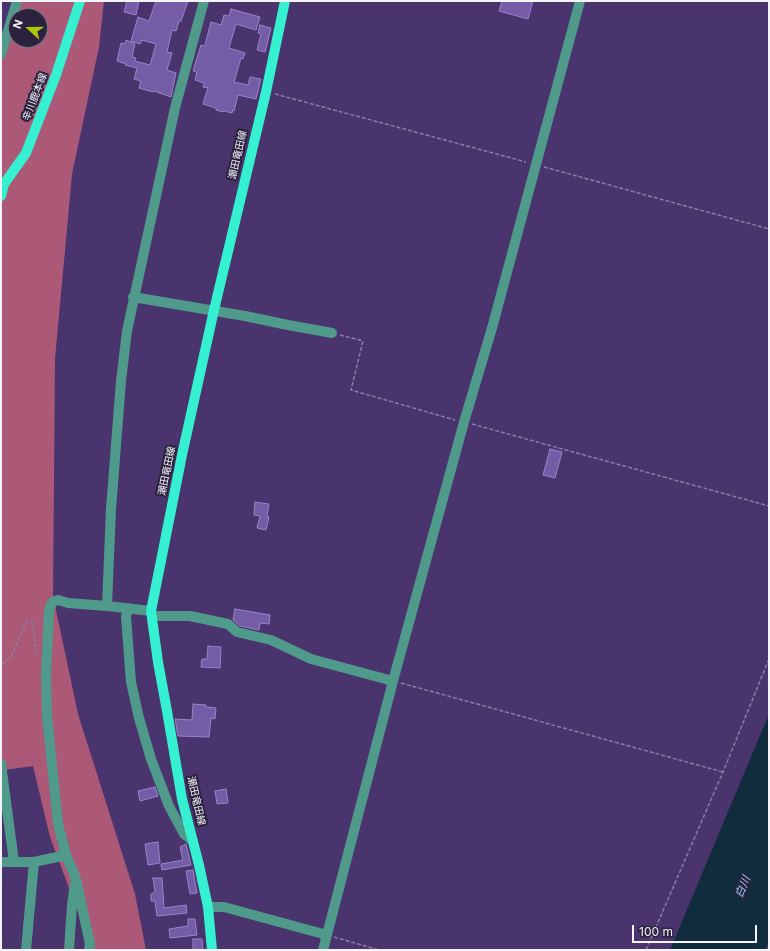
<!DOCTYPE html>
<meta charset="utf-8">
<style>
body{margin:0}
#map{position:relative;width:770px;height:951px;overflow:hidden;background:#49346e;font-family:Inter,sans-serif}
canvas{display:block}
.frame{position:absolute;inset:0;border:2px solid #f5f3fa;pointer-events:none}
.north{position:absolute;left:8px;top:8px;width:40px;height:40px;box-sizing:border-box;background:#2b233d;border:1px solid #7c7689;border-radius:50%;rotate:291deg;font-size:11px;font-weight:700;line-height:16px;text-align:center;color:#f5f3fa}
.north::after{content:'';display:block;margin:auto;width:14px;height:18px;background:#aec60b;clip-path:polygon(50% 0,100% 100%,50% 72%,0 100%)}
.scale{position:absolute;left:632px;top:925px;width:125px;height:18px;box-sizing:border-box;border:2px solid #f5f3fa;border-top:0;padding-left:5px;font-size:12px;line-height:14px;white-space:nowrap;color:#f5f3fa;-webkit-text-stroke:3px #2b233d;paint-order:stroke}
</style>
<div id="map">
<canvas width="770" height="951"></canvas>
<div class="frame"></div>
<div class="north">N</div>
<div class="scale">100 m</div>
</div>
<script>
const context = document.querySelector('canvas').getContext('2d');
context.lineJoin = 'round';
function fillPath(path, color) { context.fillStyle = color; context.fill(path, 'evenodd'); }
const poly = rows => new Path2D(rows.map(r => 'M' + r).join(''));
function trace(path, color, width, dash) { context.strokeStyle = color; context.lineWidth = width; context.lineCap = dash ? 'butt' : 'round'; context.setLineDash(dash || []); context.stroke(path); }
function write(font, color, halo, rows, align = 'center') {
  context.font = font + ' Inter,"Noto Sans JP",sans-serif'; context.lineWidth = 4; context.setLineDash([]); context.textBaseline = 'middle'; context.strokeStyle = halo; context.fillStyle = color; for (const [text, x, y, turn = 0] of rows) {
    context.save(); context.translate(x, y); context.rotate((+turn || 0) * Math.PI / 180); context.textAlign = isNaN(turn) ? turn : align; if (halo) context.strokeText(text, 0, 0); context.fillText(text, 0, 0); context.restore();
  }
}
const forest = poly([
 [20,1,104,1,99,47,72,174,55,359,53,596,78,714,135,894,146,950,92,950,50,837,33,766,4,770,1,753,1,62],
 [16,16,40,16,40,40,16,40]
]);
const water = poly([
 [769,714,769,942,765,950,670,950]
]);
const building = poly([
 [127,1,139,1,136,15,124,12,127,1],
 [156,1,188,1,181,21,179,21,176,31,172,30,167,52,172,53,167,70,176,73,171,97,154,91,153,92,139,88,141,81,134,79,137,68,125,65,126,64,117,61,121,43,125,44,126,40,135,44,132,57,136,58,135,61,150,65,156,44,142,40,140,44,131,41,138,17,149,21,156,1],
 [502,1,533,1,528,19,499,11,502,1],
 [231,9,260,17,256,30,236,24,229,48,245,53,243,59,241,58,234,82,248,85,250,77,261,79,256,99,238,95,234,111,233,110,232,113,224,111,223,112,216,110,216,108,203,104,208,88,203,87,204,83,195,80,197,72,193,71,201,45,204,46,205,45,211,22,221,25,224,15,229,16,231,9],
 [260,25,271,28,265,52,257,50,261,34,258,33,260,25],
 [550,449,562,452,555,478,543,475,550,449],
 [255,502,269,504,267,516,269,517,266,530,257,528,260,516,254,515,255,502],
 [235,609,270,615,269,624,260,623,259,630,240,626,233,620,235,609],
 [208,646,221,647,220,668,201,667,202,659,207,659,208,646],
 [193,704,206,705,206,707,216,708,215,719,211,718,209,737,178,736,175,719,192,720,193,704],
 [197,786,200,802,193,804,190,788,197,786],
 [155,787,158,796,140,801,138,791,155,787],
 [226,789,228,803,217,804,215,791,226,789],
 [158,842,160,863,148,865,145,844,158,842],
 [186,844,191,865,162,870,161,864,183,860,180,847,186,844],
 [193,870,197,893,190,894,186,871,193,870],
 [153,878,162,878,164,908,186,905,187,913,157,916,155,901,151,901,151,894,155,892,153,878],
 [188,919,195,919,197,935,170,938,169,929,188,926,188,919],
 [193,939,202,939,203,950,193,950,193,939]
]);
const path = poly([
 [275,94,526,162],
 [544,167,769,229],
 [340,335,363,341,351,390,455,420],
 [472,424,769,506],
 [1,663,3,663,11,657,27,621,33,623,36,653,37,655],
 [401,683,723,772],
 [334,937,379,950],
 [646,950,723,772,769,659]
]);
const minor = poly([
 [1,54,17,1],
 [133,297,245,316,288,325,332,333],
 [107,606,111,509,121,381,127,331,175,108,204,1],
 [128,608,126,617,131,682,139,718,151,759,169,806,184,834,193,841],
 [152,616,190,616,228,624,237,632,271,640,311,659,393,681],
 [1,764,14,862],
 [1,862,34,862,66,855],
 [208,907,224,907,327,935],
 [26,950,34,862],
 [69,950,72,905,75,884],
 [89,950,90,944,76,879,66,855,58,824,47,716,46,674,49,611,52,602,58,600,68,603,107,606,151,611],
 [323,950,393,681,464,422,492,328,580,1]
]);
const major = poly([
 [1,196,4,184,26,153,56,75,80,1],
 [212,950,208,907,199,865,182,799,167,711,158,662,151,611,182,455,214,310,266,92,285,1]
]);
const streetNames = [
 ["辛川鹿本線",35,97,-69],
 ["瀬田竜田線",238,155,-77],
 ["瀬田竜田線",167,471,-78],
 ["瀬田竜田線",196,801,77]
];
const waterNames = [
 ["白川",743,887,-67]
];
fillPath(forest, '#ac5877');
fillPath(water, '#102c3d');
fillPath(building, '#755ca6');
trace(building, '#9985c6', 1);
trace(path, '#8b7da4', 1.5, [4, 2]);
trace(minor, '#4f9a8a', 10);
trace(major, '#35f1d2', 10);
write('10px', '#f5f3fa', '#2b233d', streetNames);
write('italic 11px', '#92d1fb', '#2b233d', waterNames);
</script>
